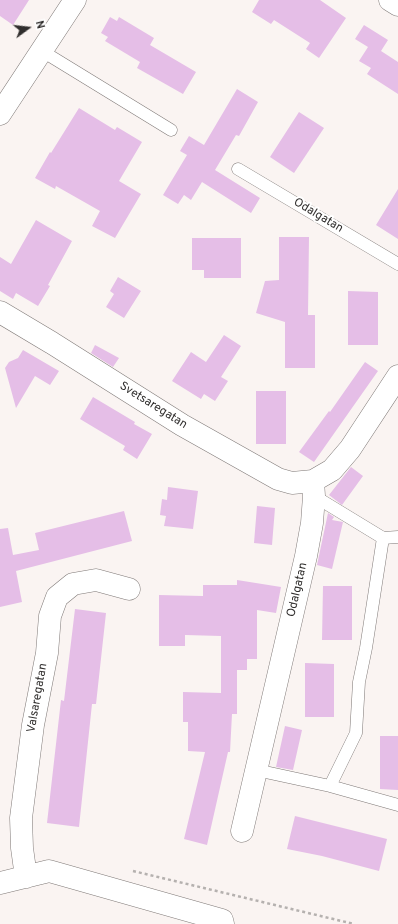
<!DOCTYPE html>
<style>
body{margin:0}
#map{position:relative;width:398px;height:924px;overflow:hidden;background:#faf4f2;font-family:Overpass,sans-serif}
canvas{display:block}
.north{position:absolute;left:8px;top:8px;width:40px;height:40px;-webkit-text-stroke:3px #fff;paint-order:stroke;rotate:75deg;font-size:11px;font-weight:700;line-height:16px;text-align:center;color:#302e2d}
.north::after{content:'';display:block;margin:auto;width:14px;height:18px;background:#302e2d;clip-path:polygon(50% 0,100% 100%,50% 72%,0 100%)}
</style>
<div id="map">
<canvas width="398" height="924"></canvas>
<div class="north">N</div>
</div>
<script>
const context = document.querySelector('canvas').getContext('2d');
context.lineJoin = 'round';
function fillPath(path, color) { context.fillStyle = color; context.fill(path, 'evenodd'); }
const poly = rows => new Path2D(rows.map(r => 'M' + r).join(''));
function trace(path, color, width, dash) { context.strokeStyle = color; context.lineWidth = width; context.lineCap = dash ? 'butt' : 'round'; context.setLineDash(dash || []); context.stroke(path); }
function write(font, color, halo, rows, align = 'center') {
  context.font = font + ' Overpass,sans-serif'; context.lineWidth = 4; context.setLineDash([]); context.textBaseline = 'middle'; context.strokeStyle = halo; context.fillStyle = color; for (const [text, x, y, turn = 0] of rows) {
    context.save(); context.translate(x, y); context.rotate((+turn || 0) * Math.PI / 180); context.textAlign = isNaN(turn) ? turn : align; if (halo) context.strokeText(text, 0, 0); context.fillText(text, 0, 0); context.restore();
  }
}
const building = poly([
 [0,0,29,0,13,25,0,16],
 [259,0,320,0,346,18,319,58,306,49,310,43,274,20,271,24,252,12],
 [110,17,117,21,119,17,154,38,150,45,196,72,183,94,137,68,140,62,105,41,108,37,101,33],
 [364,25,388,40,381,51,398,62,398,94,367,74,371,68,359,61,368,47,355,39],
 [237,89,258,102,239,136,236,135,215,170,260,198,251,213,202,182,191,200,184,195,178,204,163,195,187,155,180,151,189,136,204,145],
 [79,108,115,130,117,127,142,142,119,181,141,194,115,238,92,226,100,211,56,186,55,189,35,178,50,152,51,153],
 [299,112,324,128,294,173,270,157],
 [398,189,398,239,376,225],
 [36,220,72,241,48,285,50,286,38,306,16,293,13,299,0,291,0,257,11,264],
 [279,237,309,237,308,315,315,315,315,368,285,368,285,322,256,313,265,281,279,280],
 [192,238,241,238,241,278,204,278,204,270,192,270],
 [118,277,141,291,124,318,106,307,114,294,110,291],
 [348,291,378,292,378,345,348,345],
 [224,335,241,346,221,377,228,381,215,401,204,394,201,399,172,381,191,352,206,362],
 [95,345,119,358,113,367,91,353],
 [23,350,59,371,50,385,35,376,16,408,5,368,9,362,18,358],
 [365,362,378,371,314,462,299,452,329,411,330,412],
 [256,391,286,391,286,444,256,444],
 [93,397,135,422,134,424,152,434,137,459,123,450,125,446,80,419],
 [351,467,363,476,342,505,329,495],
 [168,487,198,491,193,529,164,526,166,516,160,515,162,499,167,500],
 [257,506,275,508,272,545,254,543],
 [124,511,132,541,16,571,22,602,0,607,0,529,8,528,13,555,39,550,35,533],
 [328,513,334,517,332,520,343,522,332,569,317,565],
 [237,580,281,587,276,613,257,610,257,659,247,659,247,670,237,670,237,714,232,714,230,752,228,752,207,845,184,839,205,752,188,751,188,722,183,722,183,692,221,693,221,636,185,635,185,646,159,646,159,595,203,596,203,585,237,585],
 [323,586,352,586,352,640,322,640],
 [75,609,106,613,96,704,92,704,79,827,47,823,61,700,64,701],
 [305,663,334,664,334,717,305,717],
 [285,726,302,730,293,770,276,767],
 [380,736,398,736,398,790,380,789],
 [295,816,387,839,379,871,322,856,287,849]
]);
const path = poly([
 [133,871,354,924]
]);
const service = poly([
 [42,51,171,130],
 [238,169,398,264],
 [314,496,383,538,398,537],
 [256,770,330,786,356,733,359,682,366,648,383,538],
 [330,786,398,805]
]);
const minor = poly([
 [390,0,398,5],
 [0,114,75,0],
 [0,312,52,343,182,425,278,479,292,483,313,481],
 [242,831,306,556,312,523,314,496,313,481,332,470,350,449,398,376],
 [26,877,22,848,21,818,33,725,47,653,50,616,57,597,73,584,96,580,129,589],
 [0,883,49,871,222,920,223,924]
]);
const streetNames = [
 ["Odalgatan",318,216,31],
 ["Svetsaregatan",153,406,32],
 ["Odalgatan",298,590,-77],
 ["Valsaregatan",38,698,-80]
];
fillPath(building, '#e5bee7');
trace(service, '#7f7977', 13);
trace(minor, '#7f7977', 23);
trace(path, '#b5b1af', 2.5, [3, 3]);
trace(service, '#fff', 12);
trace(minor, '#fff', 22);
write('12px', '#302e2d', '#fff', streetNames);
</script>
